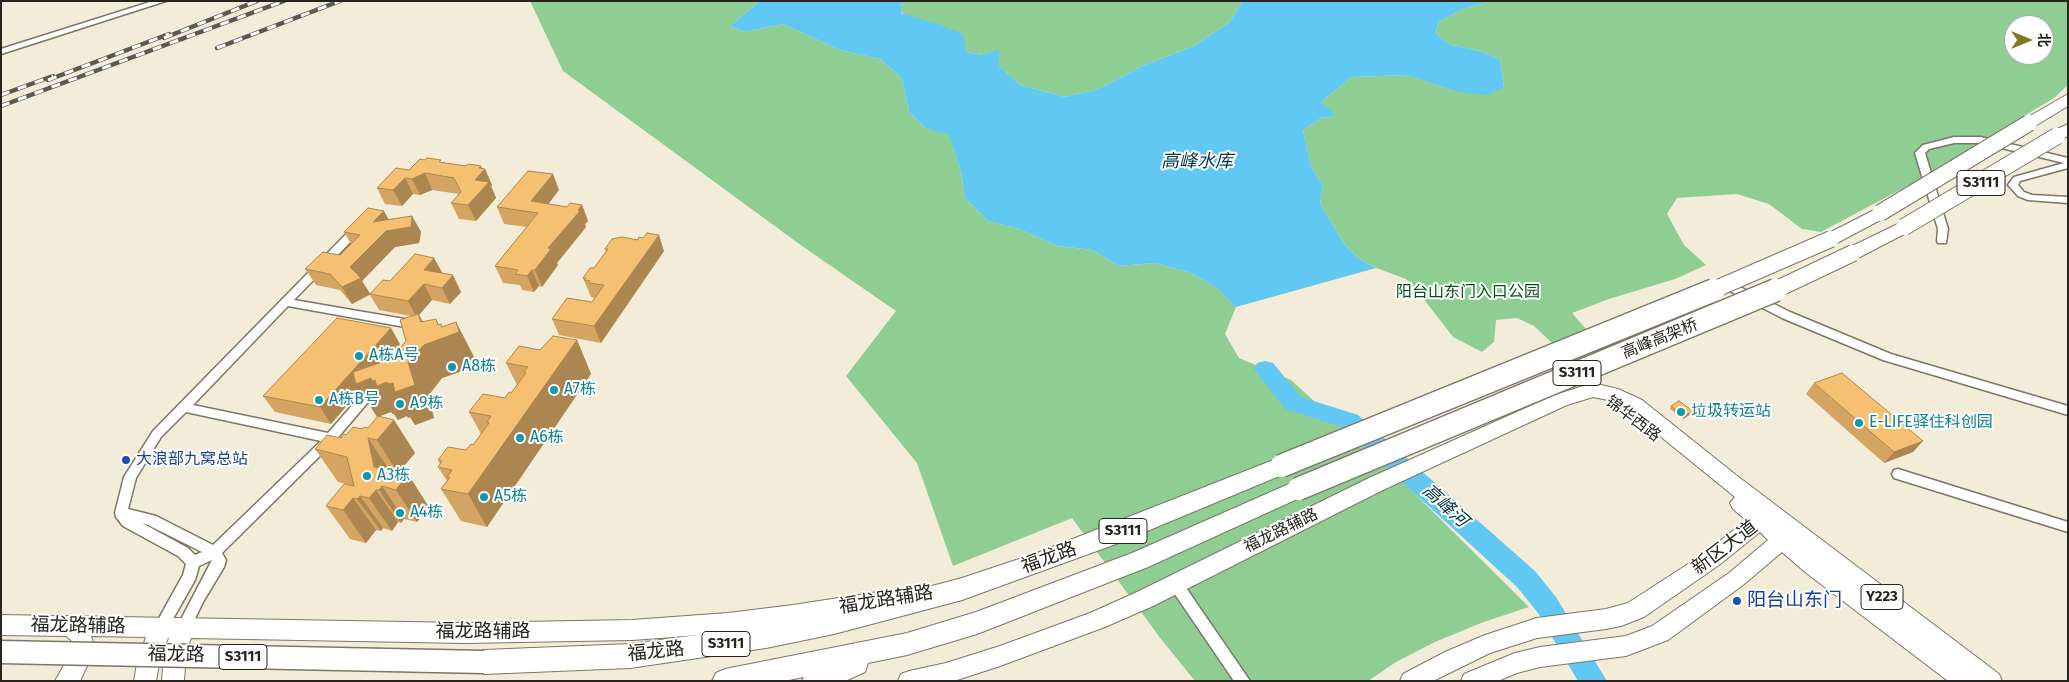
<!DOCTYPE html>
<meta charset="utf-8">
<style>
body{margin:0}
#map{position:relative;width:2069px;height:682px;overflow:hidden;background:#f3ecd9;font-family:"Fira Sans","Noto Sans SC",sans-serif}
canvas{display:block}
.frame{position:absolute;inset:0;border:2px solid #27251e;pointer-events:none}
.north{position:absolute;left:2004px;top:15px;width:50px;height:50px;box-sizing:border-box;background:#fff;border:1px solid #a9a8a5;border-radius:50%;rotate:90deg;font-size:14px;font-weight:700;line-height:20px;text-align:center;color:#27251e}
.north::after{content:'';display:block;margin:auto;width:18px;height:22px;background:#7e791e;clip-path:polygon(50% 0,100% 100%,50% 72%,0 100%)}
</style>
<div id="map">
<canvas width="2069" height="682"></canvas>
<div class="frame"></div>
<div class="north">北</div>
</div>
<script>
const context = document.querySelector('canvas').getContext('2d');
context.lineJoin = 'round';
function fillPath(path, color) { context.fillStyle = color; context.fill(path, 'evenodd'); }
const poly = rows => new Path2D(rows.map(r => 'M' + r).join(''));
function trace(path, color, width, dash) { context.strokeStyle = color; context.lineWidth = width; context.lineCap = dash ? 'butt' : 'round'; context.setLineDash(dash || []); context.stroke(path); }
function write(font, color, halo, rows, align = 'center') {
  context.font = font + ' "Fira Sans","Noto Sans SC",sans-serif'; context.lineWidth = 4; context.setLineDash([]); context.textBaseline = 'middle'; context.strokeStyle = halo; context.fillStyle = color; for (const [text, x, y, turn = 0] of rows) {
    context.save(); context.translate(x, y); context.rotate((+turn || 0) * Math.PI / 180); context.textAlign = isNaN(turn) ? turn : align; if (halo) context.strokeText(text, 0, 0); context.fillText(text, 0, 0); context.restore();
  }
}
const green = poly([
 [530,1,760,1,730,26,744,32,783,24,840,50,880,59,902,78,909,112,925,128,949,134,961,172,965,198,988,221,1019,229,1058,246,1093,250,1118,266,1155,263,1191,273,1217,288,1236,307,1225,334,1239,358,1291,380,1407,486,1529,607,1481,623,1435,642,1396,662,1368,681,1195,681,1161,639,1072,518,953,566,917,463,846,376,896,311,802,246,563,71],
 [903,1,1242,1,1230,22,1194,46,1142,66,1099,89,1065,97,1020,85,999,66,983,55,966,52,901,12],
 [1493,1,2068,1,2068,85,2054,98,1913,183,1821,232,1802,229,1769,204,1737,194,1677,198,1667,214,1684,245,1706,265,1675,279,1609,299,1572,313,1586,329,1552,343,1534,326,1517,318,1496,320,1494,342,1482,352,1453,337,1412,284,1406,279,1376,268,1358,258,1345,245,1320,204,1323,186,1311,166,1303,130,1321,118,1335,115,1321,102,1352,77,1409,75,1455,91,1504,88,1500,59,1480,51,1451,45,1436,34,1438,22,1463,9],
 [2014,25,2044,25,2044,55,2014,55]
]);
const water = poly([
 [760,1,903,1,901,13,941,25,963,34,966,52,983,55,999,49,999,66,1020,85,1065,97,1099,89,1142,66,1194,46,1230,22,1242,1,1493,1,1463,9,1438,22,1436,34,1451,45,1480,51,1500,59,1504,88,1486,95,1455,91,1408,75,1352,77,1321,102,1336,115,1321,118,1303,130,1311,166,1323,186,1320,204,1345,245,1358,258,1376,268,1236,307,1217,288,1191,273,1155,263,1118,266,1093,250,1058,246,1019,229,988,221,965,198,961,172,949,135,925,128,909,112,902,78,880,59,840,50,783,24,744,32,730,26]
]);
const river = poly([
 [1265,361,1273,363,1301,397,1358,415,1535,571,1556,597,1607,681,1578,681,1538,613,1517,587,1342,427,1285,409,1254,369,1257,363,1265,361]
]);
const street = poly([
 [153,1,166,1,1,54,1,49,153,1],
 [1954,137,1981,137,2068,158,2068,168,2020,181,2018,185,2024,192,2032,195,2068,197,2068,203,2028,200,2018,196,2008,185,2014,177,2064,163,1981,143,1954,143,1929,149,1925,153,1948,229,1946,243,1938,243,1937,241,1938,229,1915,153,1923,145,1954,137],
 [358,225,362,226,363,228,362,230,294,300,416,321,422,325,416,329,288,306,193,405,328,433,370,385,378,385,380,388,335,441,222,553,226,560,224,567,203,602,188,633,183,635,178,633,176,629,212,560,199,566,195,580,165,633,160,635,155,633,153,629,183,575,186,564,178,556,123,526,116,517,115,513,124,477,153,431,354,226,358,225],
 [186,412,321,441,213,545,156,516,128,509,136,478,161,437,186,412],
 [142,523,148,525,202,552,195,555,188,548,142,523],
 [1724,279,1790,312,1891,354,2068,406,2068,415,1883,360,1782,318,1720,286,1719,283,1724,279],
 [1898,469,2068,522,2068,532,1894,478,1892,474,1894,470,1898,469],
 [1175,577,1180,579,1250,681,1234,681,1170,587,1168,583,1170,579,1175,577]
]);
const primary = poly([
 [1593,383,1618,389,1642,400,1736,475,1999,674,2002,681,1948,681,1805,572,1782,552,1743,585,1668,640,1626,656,1540,667,1517,673,1498,681,1461,681,1464,674,1515,653,1540,647,1626,636,1652,626,1729,573,1768,540,1760,532,1719,565,1644,617,1621,626,1606,629,1537,638,1490,653,1433,681,1400,681,1403,674,1445,652,1485,635,1537,618,1606,609,1628,603,1705,553,1746,520,1733,509,1730,503,1735,497,1628,410,1608,400,1593,397,1567,405,1383,490,1153,606,1105,627,1000,666,954,681,898,681,901,674,909,671,946,663,1000,646,1090,613,1137,592,1369,478,1555,395,1593,383],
 [891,590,899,592,902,599,899,606,891,608,793,625,728,633,632,640,465,643,191,638,186,651,184,681,162,681,164,651,169,638,168,638,159,664,156,681,134,681,137,664,146,637,91,636,95,649,80,681,55,681,73,649,71,640,66,636,1,635,1,615,465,623,632,620,728,613,793,605,891,590]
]);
const highway = poly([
 [2068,94,2068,106,2035,126,2023,126,2021,123,2023,120,2068,94],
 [2068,124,2068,136,2057,141,2051,140,2049,136,2051,132,2068,124],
 [1880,207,1886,209,1889,213,1886,217,1837,243,1831,245,1825,243,1822,239,1825,235,1880,207],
 [1904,221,1910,223,1913,227,1910,231,1860,257,1853,259,1846,257,1844,253,1846,249,1904,221],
 [1281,457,1289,460,1292,466,1289,472,1116,544,962,600,834,634,766,648,630,668,484,674,475,670,471,662,475,654,484,650,630,644,766,626,834,612,962,578,1037,553,1281,457],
 [1298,480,1306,483,1309,489,1306,495,1148,567,977,634,907,655,868,663,865,672,845,681,802,681,804,677,784,681,712,681,716,673,725,669,907,633,976,612,1132,553,1298,480]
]);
const rail = poly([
 [164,38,257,1],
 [217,48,340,1],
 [48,80,169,34],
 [1,95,53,76],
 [1,106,284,1]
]);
const highwayBridgeFar1 = poly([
 [1880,213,2029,123],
 [1904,227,2057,136],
 [1711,291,1831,239],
 [1773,291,1853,253]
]);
const highwayBridge = poly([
 [1281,466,1714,290],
 [1298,489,1776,290],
 [1,652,484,662]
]);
const wall = poly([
 [442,163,485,169,492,185,491,186,496,198,476,221,459,219,451,203,459,194,432,190,420,195,413,194,402,206,385,204,377,188,409,170],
 [559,190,548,204,567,207,582,205,588,221,585,224,586,227,557,263,558,265,542,287,539,286,534,292,522,290,520,285,503,283,495,266,527,227,504,224,497,207],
 [412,216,421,232,419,243,395,247,362,281,370,293,390,281,442,273,461,292,450,304,432,300,419,315,423,322,439,325,441,324,442,327,456,322,473,355,477,366,442,378,428,396,434,418,415,425,410,417,408,418,407,416,398,420,394,414,393,414,391,412,378,417,394,420,415,453,399,472,429,507,417,522,404,519,401,523,398,522,392,531,383,528,381,531,376,530,366,543,350,539,326,506,354,486,338,482,315,449,346,435,368,428,378,417,360,390,331,424,275,412,263,396,400,344,386,360,391,359,406,341,411,316,379,310,370,295,352,304,340,290,316,285,305,269,340,255,351,244,344,232,389,219],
 [605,249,664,251,601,343,559,335,552,319,592,302,595,299,594,298,591,297,583,278,594,268,606,252],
 [577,340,591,374,487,527,461,521,441,489,447,481,438,467,440,464,438,460,466,450,473,445,481,434,469,412,505,398,511,393,517,385,506,363,540,350],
 [1814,383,1923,441,1913,452,1884,463,1806,394],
 [1671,406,1693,411,1691,414,1683,419,1670,409]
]);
const shadedWall = poly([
 [481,166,483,170,485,169,492,185,491,186,496,198,476,221,468,205,475,180,479,168],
 [425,173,432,190,420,195,412,179],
 [553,174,559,190,539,216,531,201],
 [405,178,413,194,402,206,393,190],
 [582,205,588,221,585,224,586,227,557,263,558,265,542,287,535,270,548,248],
 [384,211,393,227,412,216,421,232,419,243,395,247,362,281,370,294,352,304,342,287,350,267,373,222],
 [659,235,664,251,601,343,594,326],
 [434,258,443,274,432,286,424,270],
 [532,270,539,286,534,292,527,276],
 [453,275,461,292,450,304,442,288],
 [424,284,432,300,419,315,433,341,438,325,436,319,445,337,441,324,447,337,456,322,473,355,477,366,442,378,428,396,434,418,415,425,410,417,408,418,407,416,398,420,394,414,393,414,391,412,377,417,360,390,331,424,320,407,391,328,400,344,370,378,408,362,417,318,408,301],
 [577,340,591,374,487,527,468,494],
 [1693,411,1691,414,1683,419,1684,416],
 [394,420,415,453,398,473,377,440],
 [368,438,390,471,374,467],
 [1923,441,1913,452,1884,463,1894,452],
 [408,474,429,507,417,522,396,490],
 [382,486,404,519,401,523,379,490],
 [376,490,398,522,392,531,369,498],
 [360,496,383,528,381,531,357,499],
 [353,498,376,530,366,543,343,510]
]);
const building = poly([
 [427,158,441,160,439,162,466,166,468,164,481,166,479,168,485,169,475,180,489,182,468,205,451,203,461,192,454,178,425,173,412,179,405,178,393,190,377,188,396,168,409,170,420,159,425,160,427,158],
 [528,171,553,174,531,201,567,207,570,203,582,205,578,210,580,211,548,248,551,249,535,270,532,270,527,276,515,274,518,270,495,266,538,213,497,207,528,171],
 [368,208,384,211,373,222,412,216,411,227,386,231,350,267,361,278,342,287,330,274,305,269,323,252,340,255,360,235,344,232,368,208],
 [647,233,659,235,594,326,552,319,567,298,592,302,604,285,589,283,590,281,584,280,586,278,583,278,590,268,594,268,608,249,605,249,612,239,622,237,638,240,639,237,643,238,647,233],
 [415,254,434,258,424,270,453,275,442,288,424,284,408,301,370,294,383,280,390,281,415,254],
 [418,314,421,322,436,319,438,325,441,324,442,327,456,322,459,332,424,345,408,362,415,385,395,392,393,383,388,384,387,382,377,386,375,380,372,381,371,378,356,384,353,372,391,359,406,341,400,320,418,314],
 [337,318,391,328,320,407,263,396,337,318],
 [553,336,577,340,468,494,441,489,450,477,447,477,452,470,438,467,442,461,438,460,448,447,466,450,471,444,473,445,489,423,487,422,491,416,469,412,483,394,505,398,509,392,511,393,526,373,524,372,528,367,506,363,519,346,540,350,553,336],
 [1842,373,1923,441,1894,452,1814,383,1842,373],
 [1679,401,1693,411,1684,416,1671,406,1679,401],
 [378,416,394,420,377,440,368,438,374,467,408,474,396,490,382,486,379,490,376,490,369,498,360,496,357,499,353,498,343,510,326,506,344,484,354,486,347,457,315,449,327,435,341,438,344,434,346,435,353,427,362,429,364,427,368,428,378,416]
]);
const markers = [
 [359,356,5,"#0f9aa8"],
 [452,367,5,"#0f9aa8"],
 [554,390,5,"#0f9aa8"],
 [319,400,5,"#0f9aa8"],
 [400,404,5,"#0f9aa8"],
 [1681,412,5,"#0f9aa8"],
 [1859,423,5,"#0f9aa8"],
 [520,438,5,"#0f9aa8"],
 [126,460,5,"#1a4fb4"],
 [367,476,5,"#0f9aa8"],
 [484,497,5,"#0f9aa8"],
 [400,513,5,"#0f9aa8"],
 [1737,601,5,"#1a4fb4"]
];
const shields = [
 [1981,183,48],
 [1577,373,48],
 [1123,531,48],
 [1882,597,42],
 [726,644,48],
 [243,657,48]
];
const shieldNames = [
 ["S3111",1981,183],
 ["S3111",1577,373],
 ["S3111",1123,531],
 ["Y223",1882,597],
 ["S3111",726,644],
 ["S3111",243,657]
];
const parkNames = [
 ["阳台山东门入口公园",1468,293]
];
const streetNames = [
 ["高峰高架桥",1660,339,-22],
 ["锦华西路",1633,419,37],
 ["福龙路辅路",1281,531,-26]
];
const cultureNames = [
 ["A栋A号",369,356],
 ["A8栋",462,367],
 ["A7栋",564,390],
 ["A栋B号",329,400],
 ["A9栋",410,404],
 ["垃圾转运站",1691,412],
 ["E-LIFE驿住科创园",1869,423],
 ["A6栋",530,438],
 ["A3栋",377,476],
 ["A5栋",494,497],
 ["A4栋",410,513]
];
const transitNames = [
 ["大浪部九窝总站",136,460]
];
const waterNames = [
 ["高峰水库",1197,162],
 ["高峰河",1445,506,42]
];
const nearStreetnames = [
 ["新区大道",1725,548,-37],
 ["福龙路",1049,558,-20],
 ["福龙路辅路",886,600,-9],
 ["福龙路辅路",78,626,1],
 ["福龙路辅路",483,632],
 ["福龙路",656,652,-6],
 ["福龙路",176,655,1]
];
const nearTransitnames = [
 ["阳台山东门",1747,601]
];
fillPath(green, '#8fce92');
fillPath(water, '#61c7f3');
fillPath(river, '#61c7f3');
trace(street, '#7d7666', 3);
trace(primary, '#7d7666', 2);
trace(highway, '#7d7666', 2);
fillPath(street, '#fff');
fillPath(primary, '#fff');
fillPath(highway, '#fff');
trace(rail, '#5c594f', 4.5);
trace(rail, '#fff', 3, [9]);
trace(highwayBridgeFar1, '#7d7666', 18, []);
trace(highwayBridge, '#7d7666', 25, []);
trace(highwayBridgeFar1, '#fff', 16);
trace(highwayBridge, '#fff', 22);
fillPath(wall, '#d4a562');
fillPath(shadedWall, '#ac8650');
fillPath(building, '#f6c072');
trace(building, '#ac8650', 1);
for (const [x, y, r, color] of markers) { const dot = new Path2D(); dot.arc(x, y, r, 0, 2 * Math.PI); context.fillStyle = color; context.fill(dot); trace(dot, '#fff', 2); }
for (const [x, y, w] of shields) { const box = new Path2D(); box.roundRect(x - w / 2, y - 12.5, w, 25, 4); context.fillStyle = '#fff'; context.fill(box); trace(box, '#27251e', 1); }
write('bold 15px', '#27251e', null, shieldNames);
write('16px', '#035014', '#fff', parkNames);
write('16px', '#27251e', '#fff', streetNames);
write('16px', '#0d838f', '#fff', cultureNames, 'left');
write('16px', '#164399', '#fff', transitNames, 'left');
write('italic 18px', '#043446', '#fff', waterNames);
write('19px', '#27251e', '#fff', nearStreetnames);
write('19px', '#164399', '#fff', nearTransitnames, 'left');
</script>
